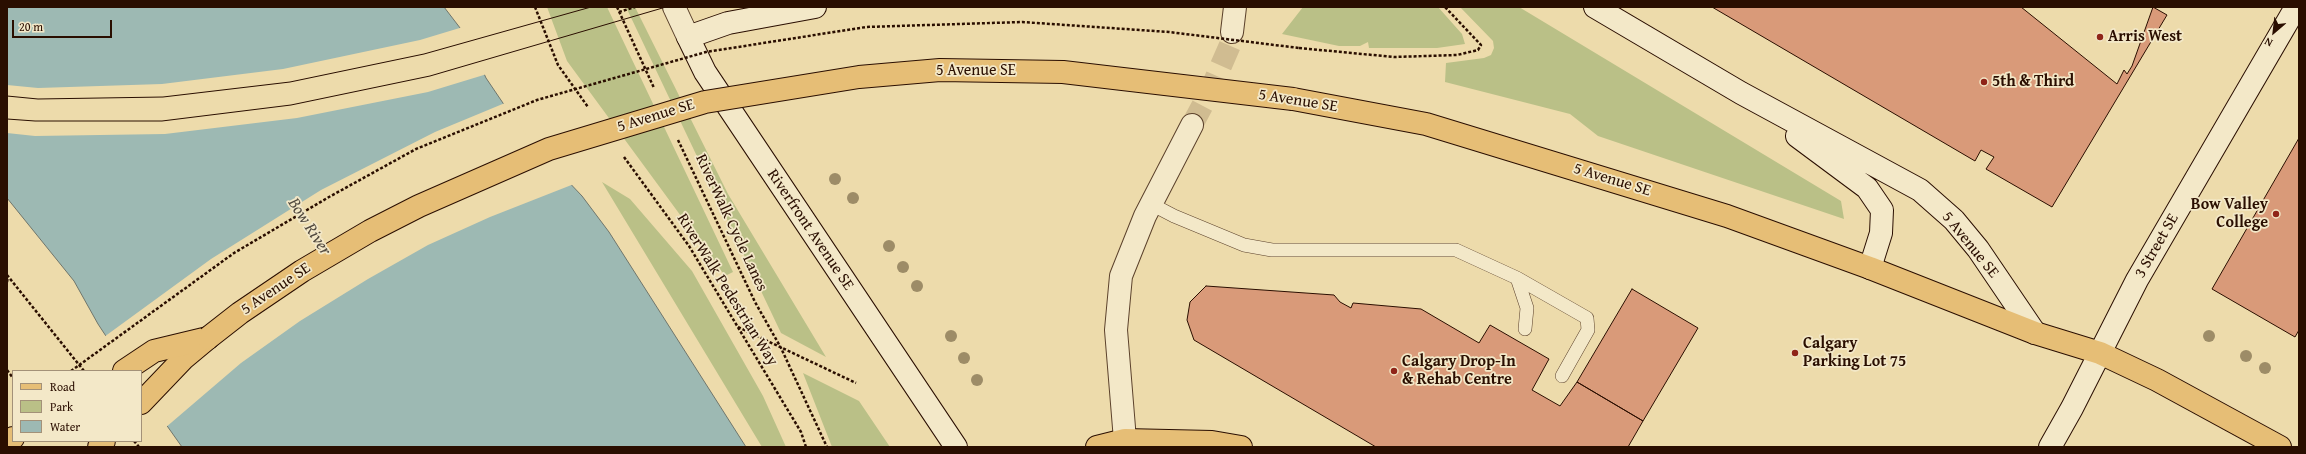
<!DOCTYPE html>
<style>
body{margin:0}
#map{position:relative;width:2306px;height:454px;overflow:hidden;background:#eddbab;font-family:"Gentium Book Plus",serif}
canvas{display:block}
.frame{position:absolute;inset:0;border:8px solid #2a0e00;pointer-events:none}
.legend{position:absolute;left:12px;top:370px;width:130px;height:72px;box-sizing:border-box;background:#f3e8c8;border:1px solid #a39178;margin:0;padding:5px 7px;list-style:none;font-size:12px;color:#2a0e00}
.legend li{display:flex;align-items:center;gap:8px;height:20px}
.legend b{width:20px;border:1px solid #a39178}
.north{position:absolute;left:2254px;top:12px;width:40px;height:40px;-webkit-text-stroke:3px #f3e8c8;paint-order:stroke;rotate:208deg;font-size:11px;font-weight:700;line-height:16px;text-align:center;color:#2a0e00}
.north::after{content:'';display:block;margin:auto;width:14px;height:18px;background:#2a0e00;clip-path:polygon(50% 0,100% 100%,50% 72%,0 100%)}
.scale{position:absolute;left:12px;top:20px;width:100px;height:18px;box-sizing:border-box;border:2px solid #2a0e00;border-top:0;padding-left:5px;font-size:12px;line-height:14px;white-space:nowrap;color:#2a0e00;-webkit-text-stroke:3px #f3e8c8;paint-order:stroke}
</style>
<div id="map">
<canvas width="2306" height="454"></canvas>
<div class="frame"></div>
<ul class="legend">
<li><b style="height:5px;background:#e6be76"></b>Road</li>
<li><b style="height:11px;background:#bac087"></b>Park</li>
<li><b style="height:11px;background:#9db9b3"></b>Water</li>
</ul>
<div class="north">N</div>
<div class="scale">20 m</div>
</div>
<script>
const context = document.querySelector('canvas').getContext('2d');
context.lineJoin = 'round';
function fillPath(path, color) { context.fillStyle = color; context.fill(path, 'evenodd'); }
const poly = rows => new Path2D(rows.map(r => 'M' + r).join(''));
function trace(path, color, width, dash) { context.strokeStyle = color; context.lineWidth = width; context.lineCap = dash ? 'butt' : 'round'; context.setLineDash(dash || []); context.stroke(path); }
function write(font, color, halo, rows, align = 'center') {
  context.font = font + ' "Gentium Book Plus",serif'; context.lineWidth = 3.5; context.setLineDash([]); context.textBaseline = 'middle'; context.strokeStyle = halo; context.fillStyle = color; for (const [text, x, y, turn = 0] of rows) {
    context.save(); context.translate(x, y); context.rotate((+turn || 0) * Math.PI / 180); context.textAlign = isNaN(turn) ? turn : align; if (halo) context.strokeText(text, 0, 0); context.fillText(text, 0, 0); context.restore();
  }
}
const green = poly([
 [547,7,607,7,733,272,725,276,567,61],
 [626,7,635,7,728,194,826,357,781,333],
 [1303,7,1438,7,1462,34,1465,44,1437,48,1369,48,1368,42,1360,46,1339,46,1282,34],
 [1460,7,1519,7,1841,201,1844,219,1598,136,1570,114,1445,82,1446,63,1484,58,1491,55,1494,48,1493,41],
 [602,182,630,199,692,271,763,396,786,447,762,447],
 [803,373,859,401,890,447,832,447]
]);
const water = poly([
 [7,7,444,7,467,37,486,78,526,137,582,196,609,232,746,447,182,447,141,389,141,371,129,371,98,324,74,281,7,198,7,7]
]);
const pier = poly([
 [463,27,469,36,487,74,428,92,297,118,165,134,35,136,7,133,7,85,38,88,162,84,283,69,420,40],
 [505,103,527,136,574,184,490,217,428,245,368,279,300,321,241,363,165,428,141,393,141,371,127,371,104,337,211,259,321,190,435,132]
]);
const building = poly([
 [1712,7,2153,7,2167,15,2052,207,1986,169,1994,157,1981,150,1975,161,1712,7],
 [2021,7,2153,7,2132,66,2127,74,2124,70,2117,84,2021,7],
 [2299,138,2299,330,2295,337,2212,289,2299,138],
 [1206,286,1334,295,1340,302,1351,308,1353,303,1421,309,1479,343,1490,325,1549,359,1532,390,1560,406,1577,382,1643,421,1628,447,1376,447,1194,340,1187,320,1190,302,1206,286],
 [1632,289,1698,328,1643,421,1577,382,1632,289]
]);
const streetTunnel = poly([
 [1192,125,1210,91,1230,45,1232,32]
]);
const path = poly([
 [535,7,558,65,588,107],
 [617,7,654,88],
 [619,12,635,7],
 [1299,48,1394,57,1457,55,1478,50,1481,45,1445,7],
 [678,140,755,302,781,348,827,447],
 [624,157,689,246,801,432,806,447],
 [7,275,84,371],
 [7,282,8,276],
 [738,327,856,383],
 [7,370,13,378],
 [134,441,139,447]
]);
const lane = poly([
 [1151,204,1174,216,1244,245,1272,250,1456,250,1517,278,1527,308,1525,329],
 [1517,278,1587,318,1588,330,1562,376]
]);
const street = poly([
 [674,7,688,37],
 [1232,32,1235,7],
 [1125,440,1116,330,1121,276,1145,216,1192,125]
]);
const secondary = poly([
 [815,7,728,23,688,37,705,72,956,447],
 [1595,7,1741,93,1920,190,1954,220,1978,249,2035,333],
 [1797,136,1867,188,1882,210,1881,233,1870,268],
 [2050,447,2072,408,2137,280,2296,7]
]);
const primary = poly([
 [1293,99,1426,124,1727,216,1870,268,2035,333,2100,353,2157,380,2280,447],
 [141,403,184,358,208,338],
 [99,447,104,441],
 [1097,447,1125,440,1212,442,1241,447]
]);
const highway = poly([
 [124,371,154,351,208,338],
 [7,442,13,438]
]);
const tram = poly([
 [7,96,38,99,163,97,290,82,424,54,591,7],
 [7,119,35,121,162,121,291,105,430,76,666,7]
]);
const pathBridge = poly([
 [71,371,234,253,329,197,416,149,537,100,706,52,866,27,1022,22,1169,32,1299,48]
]);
const primaryBridge = poly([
 [208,338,240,313,302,271,370,231,419,206,549,149,705,102,859,77,940,70,1063,72,1293,99]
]);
const trees = [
 [835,179],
 [853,198],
 [889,246],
 [903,267],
 [917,286],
 [951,336],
 [2209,336],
 [2246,356],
 [964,358],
 [2265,368],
 [977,380]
];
const markers = [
 [2100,37,4,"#8f2418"],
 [1984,82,4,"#8f2418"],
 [2276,214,4,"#8f2418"],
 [1795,353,4,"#8f2418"],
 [1394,371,4,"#8f2418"]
];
const poiNames = [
 ["Arris West",2108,37],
 ["5th & Third",1992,82],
 ["Bow Valley",2268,205,"right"],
 ["College",2268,223,"right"],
 ["Calgary",1803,344],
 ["Parking Lot 75",1803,362],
 ["Calgary Drop-In",1402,362],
 ["& Rehab Centre",1402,380]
];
const streetNames = [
 ["5 Avenue SE",976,71],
 ["5 Avenue SE",1298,101,9],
 ["5 Avenue SE",656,116,-17],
 ["5 Avenue SE",1612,180,17],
 ["RiverWalk Cycle Lanes",731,223,65],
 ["Riverfront Avenue SE",810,230,56],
 ["5 Avenue SE",1970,245,51],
 ["3 Street SE",2157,246,-60],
 ["5 Avenue SE",276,289,-34],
 ["RiverWalk Pedestrian Way",727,290,58]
];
const waterNames = [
 ["Bow River",309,227,57]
];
fillPath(green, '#bac087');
fillPath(water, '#9db9b3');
trace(water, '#6f756b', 1);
fillPath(pier, '#eddbab');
fillPath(building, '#d99a79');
trace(building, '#2a0e00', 1);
trace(streetTunnel, '#d0bc91', 22, [22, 11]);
trace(lane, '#5b412b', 14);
trace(street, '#5b412b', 24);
trace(secondary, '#2a0e00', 24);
trace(primary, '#2a0e00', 24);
trace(highway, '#2a0e00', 24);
trace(path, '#2a0e00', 2.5, [3, 2]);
trace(lane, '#f3e8c8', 13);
trace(street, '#f3e8c8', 22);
trace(secondary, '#f3e8c8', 22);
trace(primary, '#e6be76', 22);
trace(highway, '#e6be76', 22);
trace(tram, '#2a0e00', 1);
trace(primaryBridge, '#2a0e00', 24, []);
trace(pathBridge, '#2a0e00', 2.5, [3, 2]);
trace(primaryBridge, '#e6be76', 22);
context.fillStyle = '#9d8c67';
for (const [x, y] of trees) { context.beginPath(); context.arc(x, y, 6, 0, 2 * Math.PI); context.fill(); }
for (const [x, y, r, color] of markers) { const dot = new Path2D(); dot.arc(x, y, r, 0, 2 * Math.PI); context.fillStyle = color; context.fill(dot); trace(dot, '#f3e8c8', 1.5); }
write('bold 16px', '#2a0e00', '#f3e8c8', poiNames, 'left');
write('16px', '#2a0e00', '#f3e8c8', streetNames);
write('italic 17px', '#524a3f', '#f3e8c8', waterNames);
</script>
